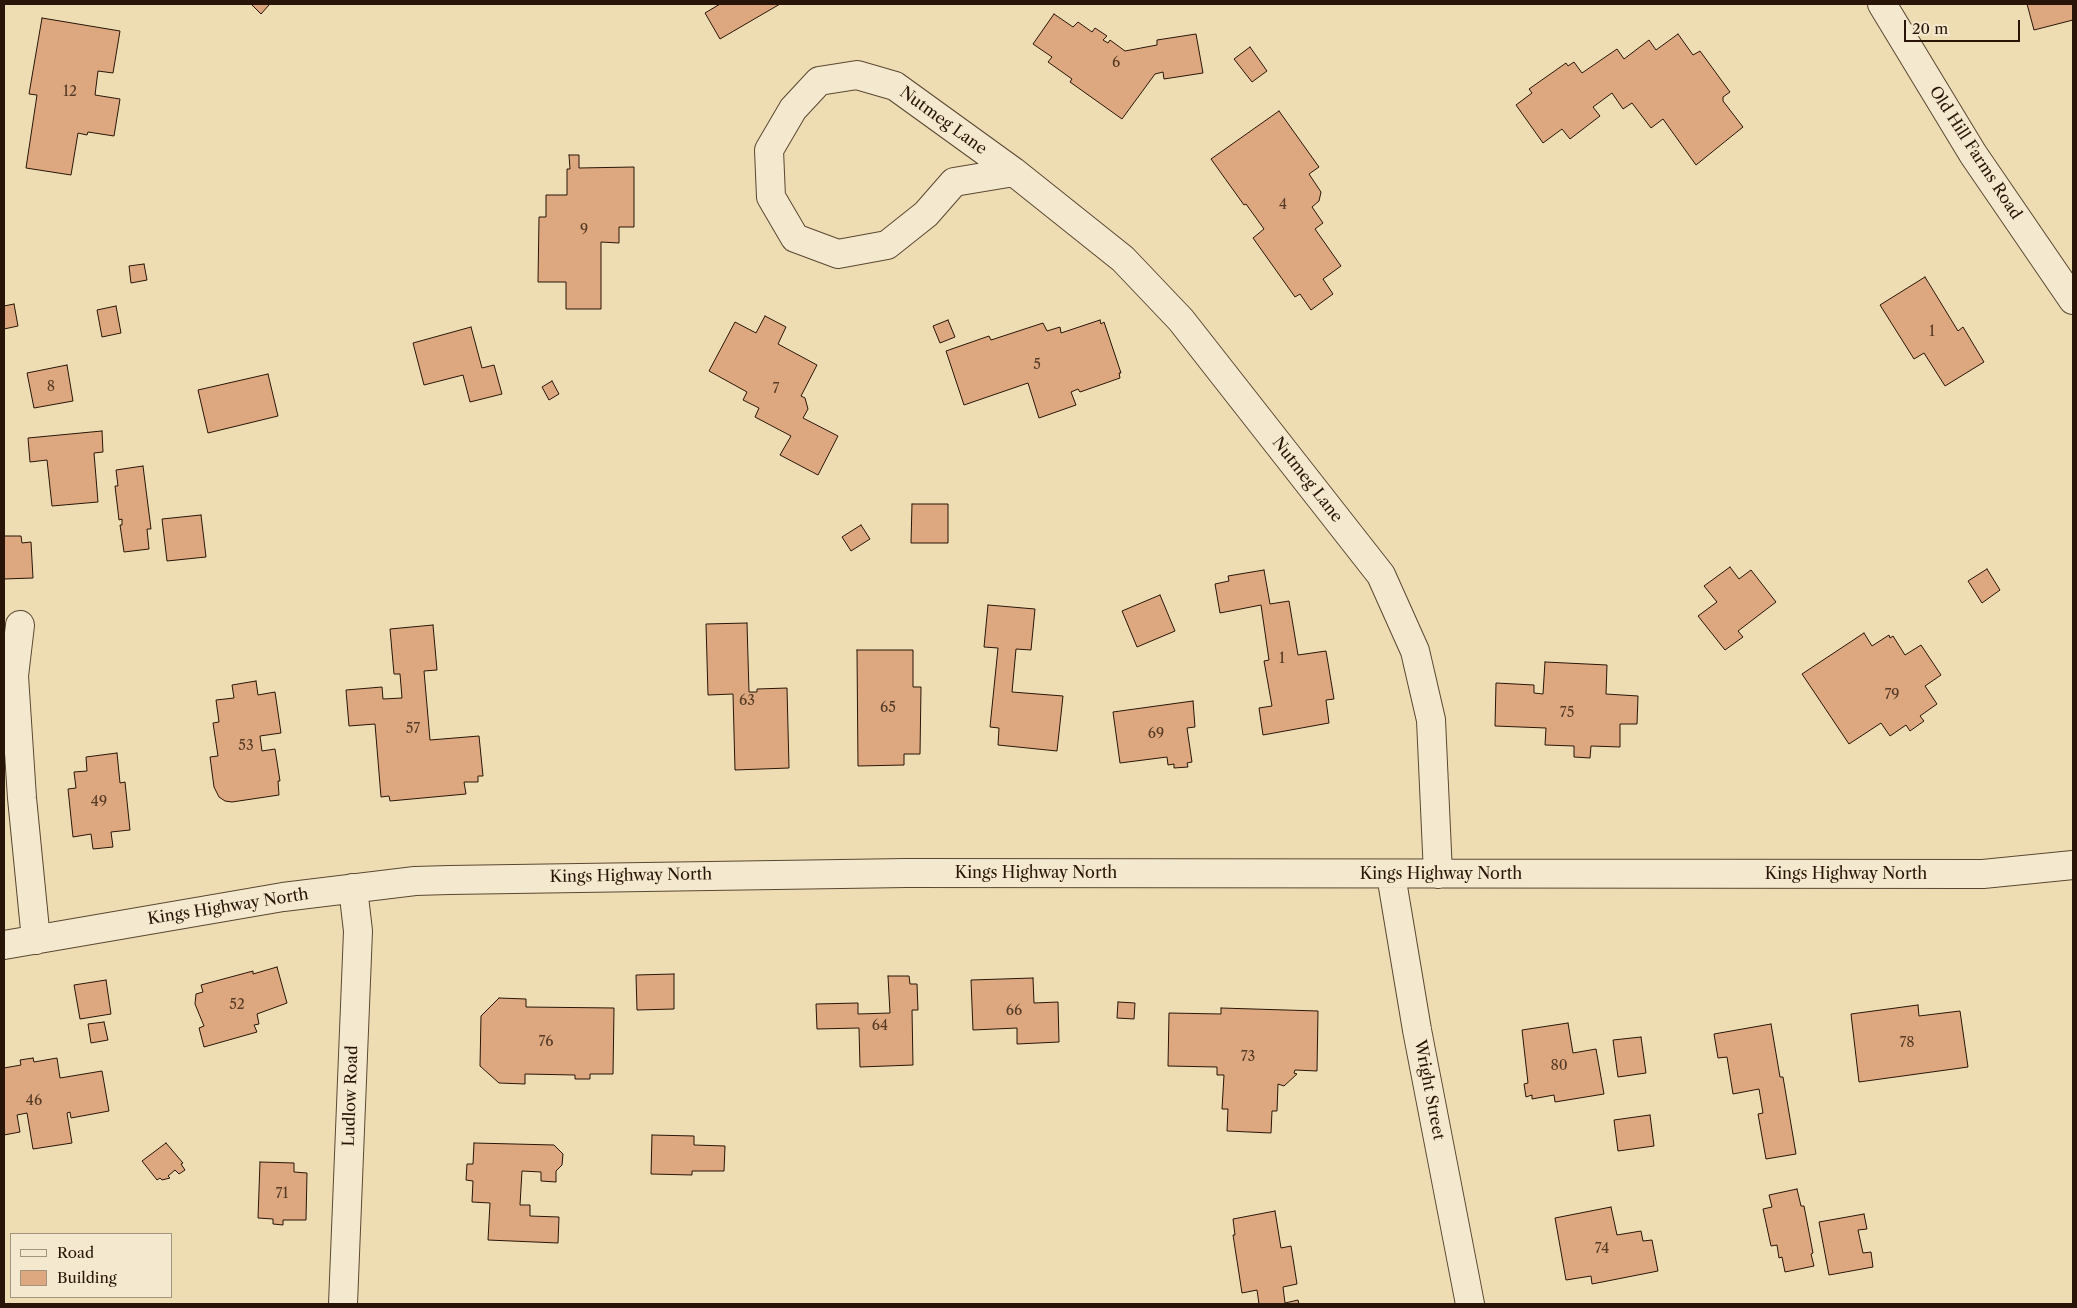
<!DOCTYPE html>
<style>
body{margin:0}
#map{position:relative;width:2077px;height:1308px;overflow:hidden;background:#eeddb3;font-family:"Libre Caslon Text",serif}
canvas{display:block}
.frame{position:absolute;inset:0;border:5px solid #281507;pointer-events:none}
.legend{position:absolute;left:10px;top:1233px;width:162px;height:65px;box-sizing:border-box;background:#f4e9ce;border:1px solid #a2947e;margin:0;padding:6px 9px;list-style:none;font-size:15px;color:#281507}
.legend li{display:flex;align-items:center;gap:10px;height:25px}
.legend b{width:25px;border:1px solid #a2947e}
.scale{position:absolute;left:1904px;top:20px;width:116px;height:22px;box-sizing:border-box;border:2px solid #281507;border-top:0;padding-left:6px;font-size:15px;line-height:18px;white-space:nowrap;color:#281507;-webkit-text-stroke:4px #f4e9ce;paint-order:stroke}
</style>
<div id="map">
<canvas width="2077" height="1308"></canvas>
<div class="frame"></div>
<ul class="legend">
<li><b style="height:6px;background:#f4e9ce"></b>Road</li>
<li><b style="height:14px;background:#dda87f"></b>Building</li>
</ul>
<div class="scale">20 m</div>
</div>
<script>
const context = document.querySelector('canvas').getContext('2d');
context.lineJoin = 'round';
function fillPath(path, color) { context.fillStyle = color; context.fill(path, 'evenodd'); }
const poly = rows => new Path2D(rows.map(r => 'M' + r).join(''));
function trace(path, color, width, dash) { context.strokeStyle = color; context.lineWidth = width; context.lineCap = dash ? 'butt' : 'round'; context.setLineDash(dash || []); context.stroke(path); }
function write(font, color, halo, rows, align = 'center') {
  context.font = font + ' "Libre Caslon Text",serif'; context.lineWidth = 5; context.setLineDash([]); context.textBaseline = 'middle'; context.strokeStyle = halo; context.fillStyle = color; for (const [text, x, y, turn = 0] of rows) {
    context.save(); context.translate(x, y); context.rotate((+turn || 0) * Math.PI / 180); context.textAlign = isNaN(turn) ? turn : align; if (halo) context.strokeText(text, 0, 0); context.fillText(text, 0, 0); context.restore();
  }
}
const building = poly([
 [251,4,268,4,269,5,261,14,251,4],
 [720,4,780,4,720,39,705,13,720,4],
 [2027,4,2073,4,2073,20,2034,30,2027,4],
 [1054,14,1073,27,1078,22,1092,32,1095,28,1107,36,1103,40,1108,43,1110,40,1125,51,1157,45,1157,40,1196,34,1203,73,1164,79,1163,72,1155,74,1122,119,1070,82,1072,79,1048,62,1052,57,1033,44,1054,14],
 [42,18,120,31,113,73,98,71,95,95,120,99,114,136,88,132,87,135,78,133,71,175,26,168,37,95,29,94,42,18],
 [1678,34,1693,55,1700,51,1730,92,1723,97,1723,101,1743,127,1696,165,1663,119,1651,128,1632,103,1623,109,1612,93,1593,107,1600,116,1570,139,1562,129,1543,143,1516,105,1532,93,1529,89,1566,63,1568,66,1574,62,1582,73,1617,49,1624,59,1649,40,1656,50,1678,34],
 [1250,47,1267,71,1252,82,1234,59,1250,47],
 [1279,111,1319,167,1309,174,1321,192,1319,201,1312,207,1323,223,1315,229,1341,266,1323,279,1333,294,1311,310,1300,294,1295,297,1253,238,1264,229,1246,204,1244,205,1211,159,1279,111],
 [569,155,579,155,579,168,634,167,634,227,619,227,619,243,601,242,601,309,566,309,566,282,538,282,539,217,546,217,546,195,567,195,567,169,570,169,569,155],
 [144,264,147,280,131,283,129,266,144,264],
 [1925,277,1958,331,1963,327,1984,362,1945,386,1924,353,1914,359,1880,305,1925,277],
 [14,304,18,326,4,329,4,306,14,304],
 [116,306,121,333,102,337,97,310,116,306],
 [765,316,786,327,778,344,817,365,801,396,805,398,808,409,803,418,838,436,818,475,780,455,791,436,755,417,759,408,743,400,747,392,709,371,735,322,756,333,765,316],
 [948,320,955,337,940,343,933,326,948,320],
 [1100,320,1101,324,1104,322,1121,373,1119,373,1120,378,1080,392,1078,389,1071,392,1076,405,1039,418,1028,383,964,405,946,351,989,336,991,340,1043,323,1047,331,1060,327,1061,333,1100,320],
 [471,327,482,368,494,365,502,394,470,402,463,375,424,385,413,343,471,327],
 [67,365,73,401,34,408,27,373,67,365],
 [268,374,278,416,208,433,198,390,268,374],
 [552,381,559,394,549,400,542,387,552,381],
 [102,431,103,452,94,453,98,502,52,506,47,460,30,462,28,438,102,431],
 [143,466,151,529,147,529,149,549,124,552,120,525,122,525,122,519,119,520,115,486,118,486,116,470,143,466],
 [912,504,948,504,948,543,911,543,912,504],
 [201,515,206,557,167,561,162,519,201,515],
 [861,525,870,539,851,551,842,537,861,525],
 [4,536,21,536,22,543,31,542,33,578,4,579,4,536],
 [1730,567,1739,579,1751,570,1776,602,1738,631,1743,637,1725,650,1698,616,1717,602,1704,586,1730,567],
 [1987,569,2000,590,1982,603,1968,581,1987,569],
 [1264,570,1270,604,1289,601,1298,655,1326,651,1334,699,1326,700,1329,723,1263,735,1259,708,1272,706,1264,661,1269,660,1261,605,1220,613,1215,584,1229,581,1228,576,1264,570],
 [1160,595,1175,631,1137,647,1122,611,1160,595],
 [988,605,1035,609,1031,650,1016,649,1012,692,1063,696,1057,751,998,745,999,728,990,727,998,648,984,647,988,605],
 [747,623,749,692,757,692,757,689,787,688,789,768,735,770,733,694,708,695,706,624,747,623],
 [433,625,437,670,424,671,430,740,479,736,483,776,478,776,478,782,464,782,466,794,390,801,389,796,381,797,375,724,349,726,346,690,382,687,383,699,402,698,400,674,394,674,390,629,433,625],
 [1864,633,1872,646,1889,635,1890,638,1893,636,1905,655,1921,645,1941,675,1925,686,1937,704,1920,716,1924,721,1910,731,1906,725,1890,736,1881,723,1849,744,1802,674,1864,633],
 [857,650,913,650,913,687,921,687,920,754,904,754,904,765,858,766,857,650],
 [1545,662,1607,665,1606,694,1638,696,1637,724,1620,724,1620,747,1591,746,1590,758,1574,757,1574,746,1545,745,1546,728,1495,726,1496,683,1534,685,1534,693,1543,694,1545,662],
 [256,681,258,695,275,692,281,733,260,736,262,751,275,749,280,781,278,781,279,795,232,802,225,801,219,797,214,787,210,757,218,756,213,723,219,722,216,700,234,698,232,685,256,681],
 [1193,701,1195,727,1187,728,1192,762,1187,763,1188,767,1174,768,1174,764,1168,765,1167,757,1120,763,1113,712,1193,701],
 [117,753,120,783,125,782,130,830,111,832,113,847,93,849,91,834,73,837,68,789,76,788,74,772,87,771,86,757,117,753],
 [277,967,287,1003,257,1014,259,1024,254,1025,257,1032,204,1047,199,1028,204,1026,195,1004,196,994,203,992,201,985,253,971,253,974,277,967],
 [674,974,674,1009,637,1010,636,975,674,974],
 [888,976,909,976,910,984,917,984,918,1010,912,1010,913,1065,860,1067,859,1028,817,1029,816,1004,858,1003,858,1014,890,1013,888,976],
 [1033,978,1034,1003,1058,1002,1059,1042,1017,1044,1017,1028,973,1030,971,980,1033,978],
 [106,980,111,1014,80,1019,74,985,106,980],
 [499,998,526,999,526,1007,614,1008,613,1074,590,1074,590,1079,575,1079,575,1075,525,1074,525,1084,499,1083,480,1066,481,1016,499,998],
 [1118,1002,1135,1003,1134,1019,1117,1018,1118,1002],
 [1918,1005,1919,1016,1960,1011,1968,1067,1859,1082,1851,1014,1918,1005],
 [1221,1008,1318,1011,1317,1071,1295,1070,1294,1073,1297,1074,1284,1086,1278,1084,1277,1111,1272,1111,1271,1133,1227,1131,1228,1109,1222,1109,1224,1075,1217,1075,1217,1067,1168,1066,1169,1013,1221,1014,1221,1008],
 [104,1022,108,1040,91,1043,88,1024,104,1022],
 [1568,1023,1573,1053,1596,1049,1604,1094,1555,1102,1554,1095,1532,1099,1532,1095,1526,1097,1524,1084,1528,1083,1522,1030,1568,1023],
 [1771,1024,1780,1077,1783,1077,1796,1154,1766,1159,1758,1114,1763,1113,1759,1089,1733,1094,1727,1057,1718,1058,1714,1034,1771,1024],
 [1641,1037,1646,1073,1618,1077,1613,1040,1641,1037],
 [33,1058,34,1062,57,1058,60,1078,102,1071,109,1111,71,1118,70,1112,67,1113,72,1143,33,1149,27,1113,17,1115,20,1132,4,1135,4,1068,21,1065,20,1060,33,1058],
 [1650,1115,1654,1146,1618,1151,1614,1120,1650,1115],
 [652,1135,694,1136,694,1145,725,1146,724,1171,692,1171,692,1175,651,1174,652,1135],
 [166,1143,183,1163,181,1164,185,1170,179,1174,175,1170,168,1176,170,1178,162,1180,160,1178,157,1180,142,1161,166,1143],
 [474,1143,554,1145,563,1154,562,1165,556,1171,556,1182,541,1181,541,1172,522,1171,520,1205,530,1205,530,1216,559,1217,558,1243,488,1240,490,1203,472,1202,473,1181,466,1180,467,1164,473,1164,474,1143],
 [260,1162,294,1163,294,1172,307,1173,306,1220,283,1220,283,1225,273,1224,273,1219,258,1218,260,1162],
 [1797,1189,1801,1206,1804,1206,1813,1253,1811,1254,1814,1266,1785,1272,1782,1257,1779,1258,1777,1245,1771,1246,1763,1209,1772,1207,1769,1195,1797,1189],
 [1611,1207,1617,1235,1641,1231,1643,1241,1652,1240,1658,1271,1592,1284,1591,1276,1566,1280,1555,1218,1611,1207],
 [1275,1211,1281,1248,1291,1246,1297,1284,1283,1287,1285,1303,1298,1300,1299,1304,1259,1304,1257,1290,1242,1293,1233,1235,1235,1235,1233,1219,1275,1211],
 [1864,1214,1867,1229,1858,1230,1863,1253,1871,1252,1873,1267,1829,1275,1819,1222,1864,1214]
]);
const minor = poly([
 [1882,4,1973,154,2073,300],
 [1014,172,954,182,926,214,887,245,838,254,795,238,771,197,769,150,793,109,819,81,857,75,895,86,1014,172,1123,259,1181,320,1381,575,1415,651,1431,720,1438,874],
 [20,625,14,676,22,798,36,940],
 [1391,875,1417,1030,1470,1304],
 [4,945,283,897,415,881,449,880,906,873,1983,874,2073,865],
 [343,1304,358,931,353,888]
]);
const numberNames = [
 ["6",1116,63],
 ["12",70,92],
 ["4",1283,205],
 ["9",584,230],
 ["1",1932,332],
 ["5",1037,365],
 ["8",51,387],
 ["7",776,389],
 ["1",1282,659],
 ["79",1892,695],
 ["63",747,701],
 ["65",888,708],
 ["75",1567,713],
 ["57",413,729],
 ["69",1156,734],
 ["53",246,746],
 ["49",99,802],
 ["52",237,1005],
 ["66",1014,1011],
 ["64",880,1026],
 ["76",546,1042],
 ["78",1907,1043],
 ["73",1248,1057],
 ["80",1559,1066],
 ["46",34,1101],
 ["71",282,1194],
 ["74",1602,1249]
];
const streetNames = [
 ["Nutmeg Lane",943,121,36],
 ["Old Hill Farms Road",1975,153,57],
 ["Nutmeg Lane",1307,480,52],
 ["Kings Highway North",1036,873],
 ["Kings Highway North",1441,874],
 ["Kings Highway North",1846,874],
 ["Kings Highway North",631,876,-1],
 ["Kings Highway North",228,907,-9],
 ["Wright Street",1429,1090,79],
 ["Ludlow Road",351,1096,-88]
];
fillPath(building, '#dda87f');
trace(building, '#281507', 1);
trace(minor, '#5a4732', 30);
trace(minor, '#f4e9ce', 28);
write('14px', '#553a25', null, numberNames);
write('16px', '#281507', '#f4e9ce', streetNames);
</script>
